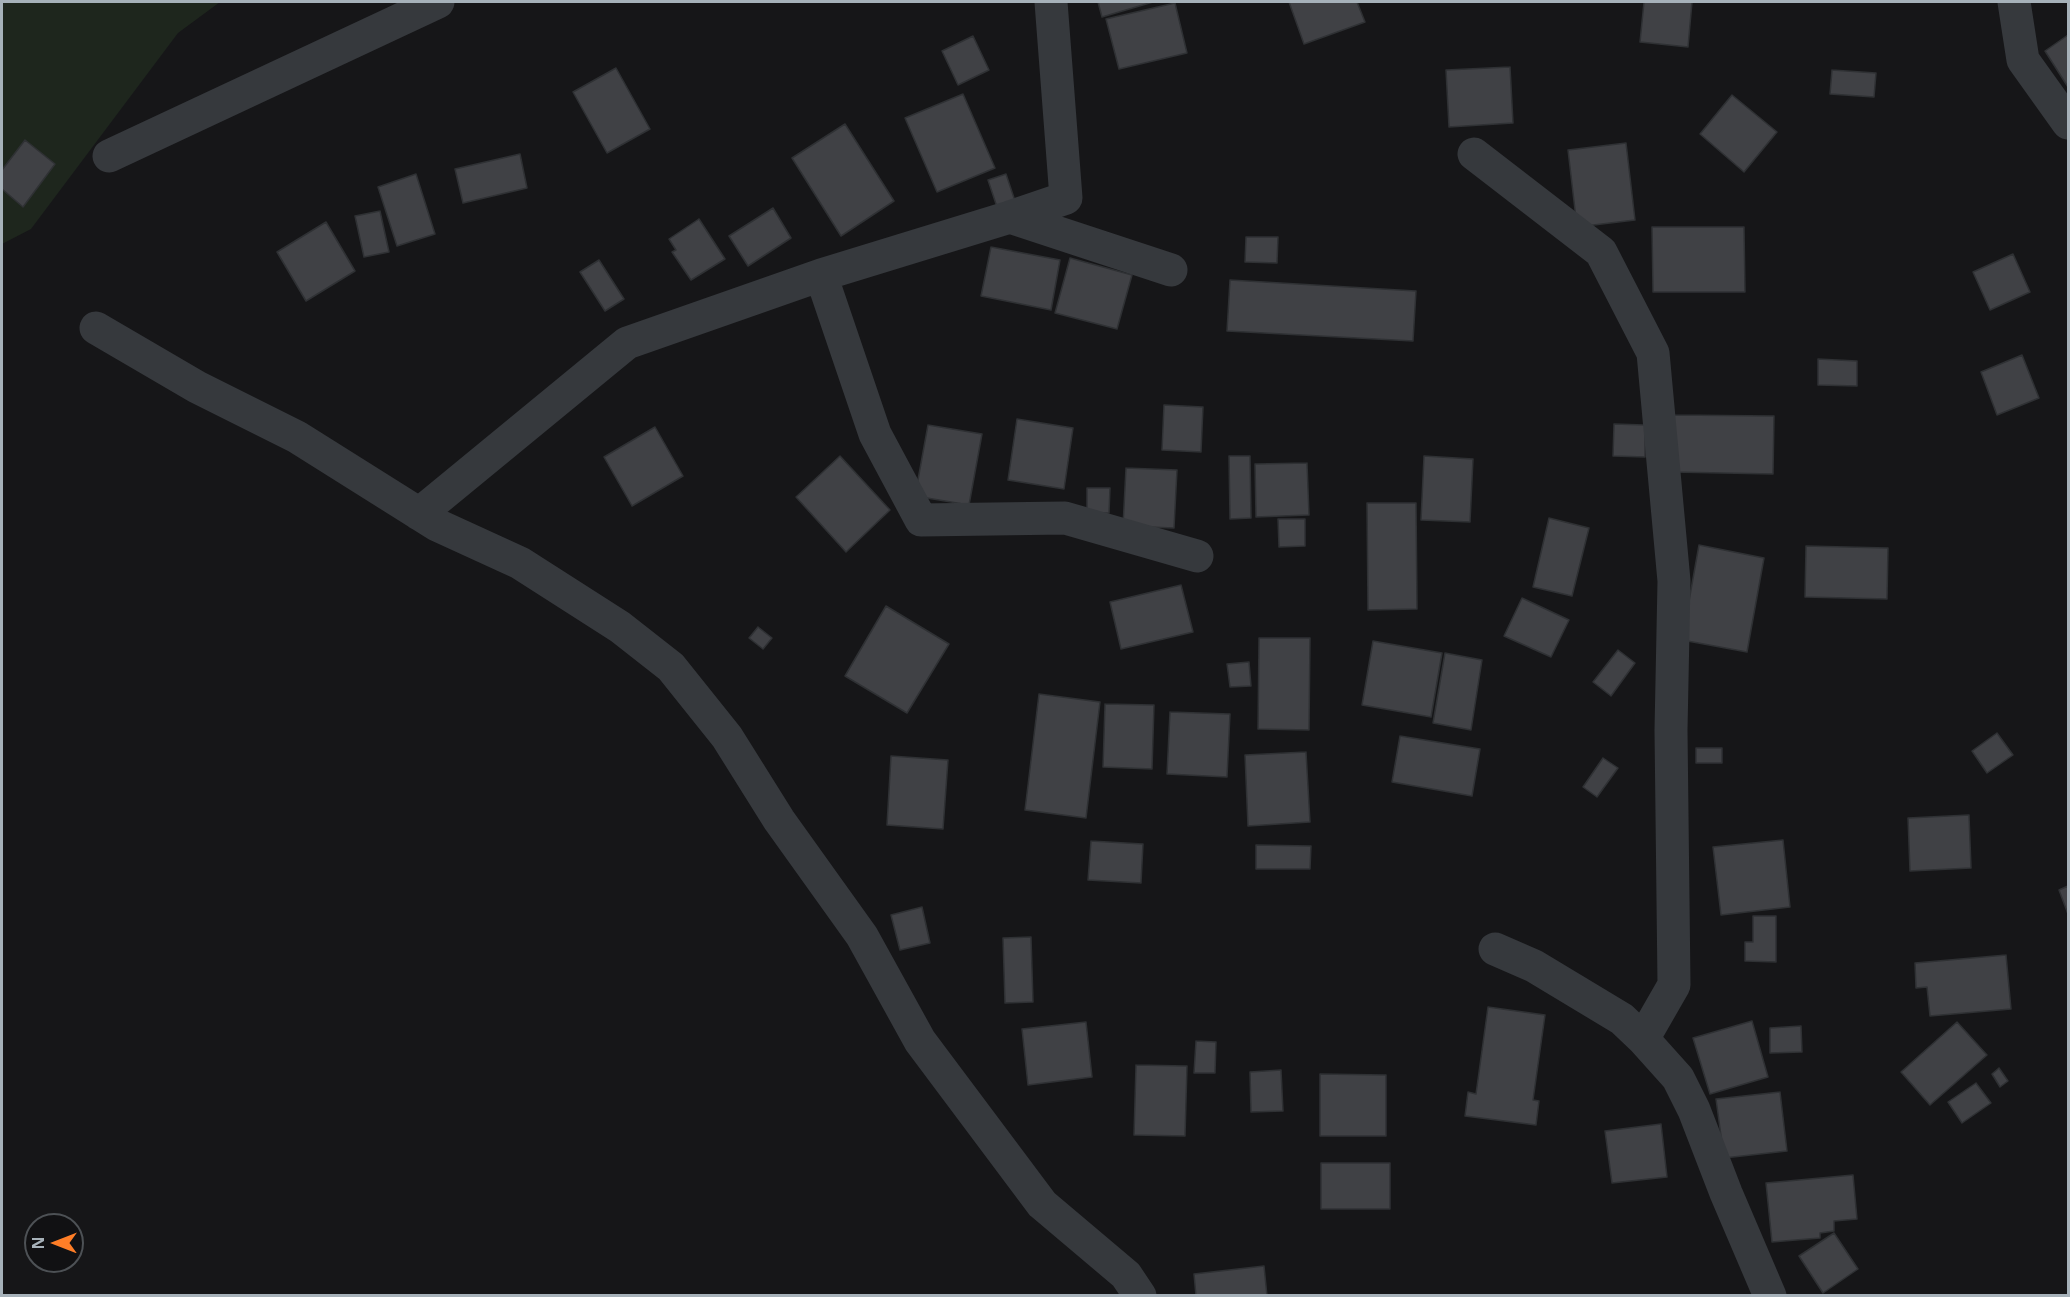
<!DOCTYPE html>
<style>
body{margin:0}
#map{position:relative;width:2070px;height:1297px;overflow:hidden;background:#161618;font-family:"Noto Sans",sans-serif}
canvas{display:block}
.frame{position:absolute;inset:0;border:3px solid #a6b1b9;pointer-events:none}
.north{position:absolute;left:24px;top:1213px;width:60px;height:60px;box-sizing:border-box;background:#111113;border:2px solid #4d5155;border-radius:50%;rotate:270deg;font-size:16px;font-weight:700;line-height:24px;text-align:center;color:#a6b1b9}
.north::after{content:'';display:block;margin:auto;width:21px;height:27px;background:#ff7e27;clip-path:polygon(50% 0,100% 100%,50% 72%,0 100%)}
</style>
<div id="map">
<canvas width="2070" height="1297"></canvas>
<div class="frame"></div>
<div class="north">N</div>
</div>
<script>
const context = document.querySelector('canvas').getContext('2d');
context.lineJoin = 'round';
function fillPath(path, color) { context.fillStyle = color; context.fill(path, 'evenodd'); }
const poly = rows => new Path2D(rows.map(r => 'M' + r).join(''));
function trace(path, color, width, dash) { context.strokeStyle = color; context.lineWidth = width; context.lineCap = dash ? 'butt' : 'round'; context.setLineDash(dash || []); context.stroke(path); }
const green = poly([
 [2,2,220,2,178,33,31,229,2,244]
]);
const building = poly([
 [1098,2,1153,2,1102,17,1098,2],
 [1289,2,1357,2,1365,22,1304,44,1289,2],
 [1644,2,1692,2,1688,47,1640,42,1644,2],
 [1175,3,1187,53,1119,69,1106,19,1175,3],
 [2068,35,2068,87,2045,51,2068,35],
 [973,36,989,70,958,85,942,51,973,36],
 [1510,67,1513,123,1449,127,1446,70,1510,67],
 [616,68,650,129,607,153,573,92,616,68],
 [1832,70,1876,73,1874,97,1830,94,1832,70],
 [963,94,995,168,937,192,905,118,963,94],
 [1732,95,1777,132,1744,172,1700,134,1732,95],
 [845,124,894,201,841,236,792,158,845,124],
 [25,140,55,164,23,207,2,189,2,170,25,140],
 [1626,143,1635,220,1577,227,1568,150,1626,143],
 [520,154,527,188,463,203,455,169,520,154],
 [416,174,435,234,397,246,378,187,416,174],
 [1006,174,1015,201,997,207,988,180,1006,174],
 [773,208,791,238,748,266,729,236,773,208],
 [380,211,389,252,364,257,355,216,380,211],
 [699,219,725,259,691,280,672,252,676,250,669,239,699,219],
 [326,222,355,271,306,301,277,252,326,222],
 [1652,227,1744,227,1745,292,1653,292,1652,227],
 [1246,237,1278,237,1277,263,1245,262,1246,237],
 [991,247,1060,260,1051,310,981,296,991,247],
 [2013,254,2030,292,1990,310,1973,272,2013,254],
 [1070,258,1132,275,1117,329,1055,313,1070,258],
 [599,260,624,299,605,311,580,272,599,260],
 [1230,280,1416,291,1413,341,1227,331,1230,280],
 [2022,355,2039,398,1997,415,1981,372,2022,355],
 [1818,359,1857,361,1857,386,1818,385,1818,359],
 [1164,405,1203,407,1201,452,1162,450,1164,405],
 [1674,415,1774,416,1773,474,1672,472,1674,415],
 [1017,419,1073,428,1064,489,1008,480,1017,419],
 [1614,424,1645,425,1645,457,1613,456,1614,424],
 [928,425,982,434,969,505,915,496,928,425],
 [655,427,683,476,632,506,604,457,655,427],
 [840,456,890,510,846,552,796,497,840,456],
 [1229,456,1250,456,1251,518,1230,519,1229,456],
 [1424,456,1473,459,1470,522,1421,520,1424,456],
 [1307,463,1309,515,1256,517,1255,464,1307,463],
 [1126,468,1177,470,1174,528,1123,526,1126,468],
 [1087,488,1110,488,1109,513,1087,513,1087,488],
 [1367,503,1416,503,1417,609,1368,610,1367,503],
 [1549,518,1589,528,1572,596,1533,587,1549,518],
 [1278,519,1305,519,1305,546,1279,547,1278,519],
 [1699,545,1764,558,1747,652,1682,640,1699,545],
 [1806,546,1888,548,1887,599,1805,597,1806,546],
 [1181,585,1193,632,1121,649,1110,602,1181,585],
 [1522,598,1569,620,1551,657,1504,636,1522,598],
 [886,606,949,644,907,713,845,676,886,606],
 [758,627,772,638,763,649,749,638,758,627],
 [1259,638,1310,638,1309,730,1258,729,1259,638],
 [1373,641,1442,653,1431,717,1362,705,1373,641],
 [1618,650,1635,663,1611,696,1593,682,1618,650],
 [1445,653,1482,660,1471,730,1433,723,1445,653],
 [1249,662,1251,686,1230,687,1227,664,1249,662],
 [1039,694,1100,702,1086,818,1025,810,1039,694],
 [1105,704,1154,705,1152,769,1103,767,1105,704],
 [1170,712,1230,714,1227,777,1167,774,1170,712],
 [1997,733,2013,755,1987,773,1972,751,1997,733],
 [1400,736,1480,749,1472,796,1392,782,1400,736],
 [1696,748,1722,748,1722,763,1696,763,1696,748],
 [1306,752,1310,822,1248,826,1245,755,1306,752],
 [891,756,948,760,943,829,887,825,891,756],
 [1603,758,1618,768,1597,797,1583,787,1603,758],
 [1969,815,1971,868,1910,871,1908,818,1969,815],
 [1783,840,1790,907,1721,915,1713,847,1783,840],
 [1091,841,1143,844,1141,883,1088,880,1091,841],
 [1256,845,1311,846,1310,869,1256,869,1256,845],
 [2068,886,2068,914,2059,890,2068,886],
 [922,907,930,943,900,950,891,915,922,907],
 [1753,916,1776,916,1776,962,1745,961,1745,942,1753,942,1753,916],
 [1031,937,1033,1002,1005,1003,1003,938,1031,937],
 [2006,955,2011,1009,1930,1016,1927,987,1916,988,1915,963,2006,955],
 [1488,1007,1545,1015,1533,1100,1539,1101,1536,1125,1465,1116,1468,1092,1476,1094,1488,1007],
 [1752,1021,1768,1077,1710,1094,1693,1038,1752,1021],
 [1086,1022,1092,1077,1028,1085,1022,1029,1086,1022],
 [1957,1022,1987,1055,1930,1105,1901,1072,1957,1022],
 [1801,1026,1802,1052,1770,1053,1770,1028,1801,1026],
 [1196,1041,1216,1042,1215,1073,1194,1073,1196,1041],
 [1136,1065,1187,1066,1185,1136,1134,1135,1136,1065],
 [1999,1068,2008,1081,2000,1087,1992,1074,1999,1068],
 [1281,1070,1283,1111,1251,1112,1250,1072,1281,1070],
 [1320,1074,1386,1075,1386,1136,1320,1136,1320,1074],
 [1976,1083,1991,1103,1962,1123,1948,1102,1976,1083],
 [1780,1092,1787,1151,1724,1158,1716,1099,1780,1092],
 [1661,1124,1667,1177,1612,1183,1605,1131,1661,1124],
 [1321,1163,1390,1163,1390,1209,1321,1209,1321,1163],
 [1853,1175,1857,1219,1834,1221,1834,1231,1820,1233,1820,1238,1772,1242,1766,1183,1853,1175],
 [1834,1233,1858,1269,1823,1293,1799,1256,1834,1233],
 [1264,1266,1267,1296,1196,1296,1194,1274,1264,1266]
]);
const street = poly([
 [2014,2,2023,60,2068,123],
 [1474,154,1601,252,1653,353,1674,581,1671,730,1674,985,1643,1039],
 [109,156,438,2],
 [1010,217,1066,198,1051,2],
 [821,275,875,434,921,520,1065,518,1197,556],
 [96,328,197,387,297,437,437,525,520,563,620,627,671,667,727,737,779,820,862,936,920,1041,1042,1204,1126,1275,1140,1296],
 [419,514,627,343,821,275,1010,217,1171,270],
 [1495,949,1534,966,1622,1019,1643,1039,1678,1078,1694,1110,1726,1193,1770,1296]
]);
fillPath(green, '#1e261d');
fillPath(building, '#404145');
trace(building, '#2f3134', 1.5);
trace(street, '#36393d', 33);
</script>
